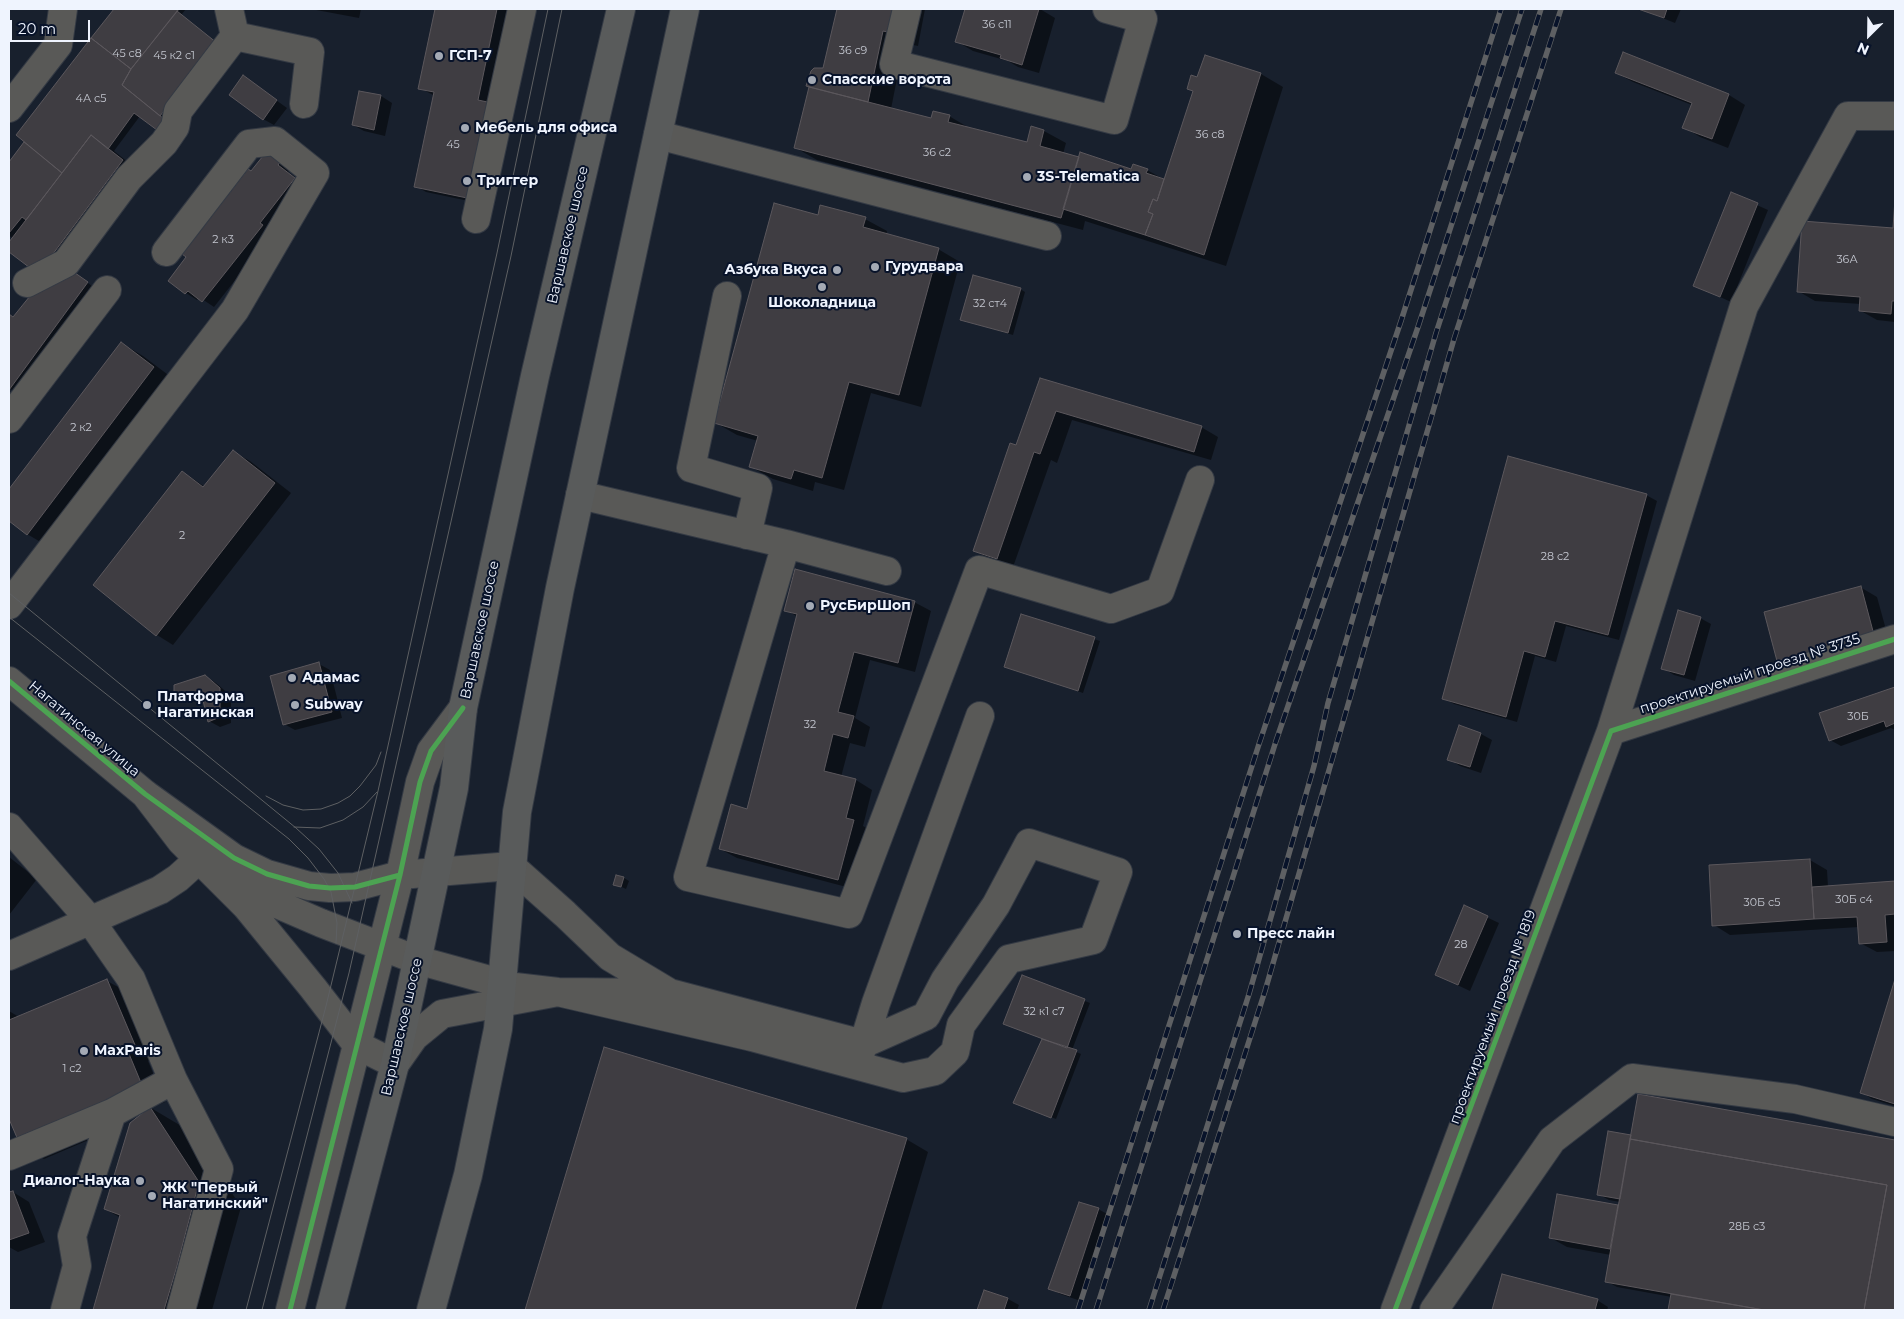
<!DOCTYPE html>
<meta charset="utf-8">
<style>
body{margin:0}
#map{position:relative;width:1904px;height:1319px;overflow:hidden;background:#18202d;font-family:Montserrat,sans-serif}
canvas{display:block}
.frame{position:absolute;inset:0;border:10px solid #eff4fe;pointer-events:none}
.north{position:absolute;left:1844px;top:10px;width:50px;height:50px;-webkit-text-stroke:4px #08132a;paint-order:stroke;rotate:203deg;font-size:14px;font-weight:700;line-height:20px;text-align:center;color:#eff4fe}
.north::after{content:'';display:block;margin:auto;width:18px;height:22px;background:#eff4fe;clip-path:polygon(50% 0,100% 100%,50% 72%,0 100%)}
.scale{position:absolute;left:10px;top:20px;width:80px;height:22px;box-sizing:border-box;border:2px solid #eff4fe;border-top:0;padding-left:6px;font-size:15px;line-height:18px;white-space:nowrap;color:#eff4fe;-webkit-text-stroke:4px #08132a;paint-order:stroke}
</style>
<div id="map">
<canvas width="1904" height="1319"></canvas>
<div class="frame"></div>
<div class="north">N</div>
<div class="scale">20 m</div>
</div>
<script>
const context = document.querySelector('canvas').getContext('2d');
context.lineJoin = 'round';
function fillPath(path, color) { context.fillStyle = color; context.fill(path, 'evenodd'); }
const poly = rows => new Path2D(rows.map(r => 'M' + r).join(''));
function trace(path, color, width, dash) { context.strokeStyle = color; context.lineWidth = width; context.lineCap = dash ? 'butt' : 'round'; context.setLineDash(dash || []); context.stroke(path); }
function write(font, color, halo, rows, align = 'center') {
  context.font = font + ' Montserrat,sans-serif'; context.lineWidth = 4; context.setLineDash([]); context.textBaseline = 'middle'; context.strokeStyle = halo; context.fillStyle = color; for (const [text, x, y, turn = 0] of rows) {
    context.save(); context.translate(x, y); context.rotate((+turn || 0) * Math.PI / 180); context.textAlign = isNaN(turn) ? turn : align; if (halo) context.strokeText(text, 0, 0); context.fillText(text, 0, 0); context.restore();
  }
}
const shadow = poly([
 [116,9,186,9,181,15,165,119,140,116,114,151,139,171,73,272,92,286,15,392,9,388,9,315,14,319,47,278,9,251,9,244,13,238,9,236,9,164,26,141,92,39],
 [311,9,361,9,359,18],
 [436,9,509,9,483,204,426,192,416,186,435,96,420,88],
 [838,9,925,9,918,46,904,43,891,109,932,119,949,116,971,129,1027,144,1044,131,1066,143,1063,154,1132,170,1147,170,1165,180,1205,56,1261,74,1283,87,1226,266,1085,221,1083,230,817,160,796,148,810,87,807,85,824,69],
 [966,9,1040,9,1055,18,1039,73,1018,67,1008,61,973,51,956,41],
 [1640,9,1681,9,1675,23],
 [1624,54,1729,95,1745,105,1728,148,1700,137,1684,127,1692,105,1633,82,1616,73],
 [244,77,287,108,274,125,263,119],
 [381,96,392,103,385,136,364,131,353,125],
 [267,152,291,168,288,172,305,185,273,232,214,307,199,297,197,300,186,293,170,281],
 [1732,194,1768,210,1731,302,1694,285],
 [1895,214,1895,322,1877,320,1861,311,1861,304,1815,301,1798,291,1894,229],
 [819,216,865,219,887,231,886,235,938,249,960,262,921,407,871,393,844,490,815,482,813,491,773,479,751,467,758,441,737,435,716,423],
 [1020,289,1025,292,1013,335,962,320],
 [121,343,143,356,175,380,49,547,27,534,9,520,9,491],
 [1040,379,1201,427,1218,437,1211,460,1072,420,1057,463,1051,460,1013,567,991,560,974,550,1016,447],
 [233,452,250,461,291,493,173,645,157,635,94,585,183,472,205,487],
 [1646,495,1657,501,1619,640,1566,626,1556,662,1535,656,1517,722,1454,704,1443,698],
 [1860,587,1877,597,1890,644,1795,670,1778,661],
 [914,602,931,611,915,672,870,660,855,718,870,727,865,747,850,743,841,777,856,780,872,790,863,826,870,830,854,889,737,858,720,849,748,810,798,617,786,610],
 [1022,615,1100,641,1083,693,1005,666],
 [1700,618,1711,624,1695,681,1674,675,1663,668],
 [319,664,330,670,342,718,295,730,284,724],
 [205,676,216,683,231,696,231,723,220,727,209,721,204,700,187,702,176,696],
 [1895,688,1895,730,1891,728,1841,746,1830,740,1821,714],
 [1481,734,1492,740,1481,773,1460,766,1449,759],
 [9,857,37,879,9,915],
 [1810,860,1827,870,1828,887,1895,883,1895,951,1877,952,1860,943,1859,927,1730,935,1714,925,1710,866],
 [624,878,629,881,626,889,615,884],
 [1465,907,1499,923,1470,991,1436,975],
 [1023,977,1090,1003,1072,1050,1081,1054,1056,1119,1015,1103,1043,1039],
 [107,981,129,993,156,1058,148,1061,165,1102,151,1108,193,1133,241,1207,212,1310,95,1310,121,1218,105,1209,146,1110,89,1134,91,1139,44,1159,22,1146,11,1122,9,1120,9,1011,19,1017],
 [1895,984,1895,1106,1872,1099,1861,1092],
 [605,1049,906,1139,928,1152,881,1310,527,1310],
 [1639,1096,1895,1141,1895,1310,1669,1310,1672,1297,1617,1287,1606,1281,1611,1255,1567,1247,1551,1238,1558,1196,1619,1207,1620,1202,1609,1200,1598,1194,1632,1136],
 [13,1192,29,1202,45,1242,18,1252,9,1247,9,1194],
 [1098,1209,1109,1215,1081,1301,1060,1294,1050,1288],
 [1502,1276,1597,1300,1608,1307,1607,1310,1494,1310],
 [985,1291,1008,1299,1019,1305,1017,1310,979,1310]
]);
const building = poly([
 [114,9,179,9,131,69,91,38,114,9],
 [435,9,497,9,478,100,492,103,472,199,414,187,434,92,418,89,435,9],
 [837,9,901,9,896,34,883,31,868,102,806,86,811,71,814,68,823,68,837,9],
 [965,9,1039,9,1022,65,1000,58,1001,55,955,42,965,9],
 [1638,9,1667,9,1664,18,1638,9],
 [177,11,217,43,160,116,122,85,131,69,177,11],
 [91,38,131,69,122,85,169,123,161,133,134,113,108,149,91,135,62,173,16,135,91,38],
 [1623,52,1729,94,1712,139,1682,128,1692,103,1615,73,1623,52],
 [1205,55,1261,73,1204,255,1145,235,1153,214,1148,212,1153,199,1157,201,1193,91,1187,89,1191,75,1197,77,1205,55],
 [243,75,277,100,263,120,229,95,243,75],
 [809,87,931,118,933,111,950,115,948,122,1027,142,1031,126,1044,130,1040,146,1079,157,1061,218,794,148,809,87],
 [359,91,381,95,374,130,352,125,359,91],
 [91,135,123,160,38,274,9,252,9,242,91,135],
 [24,142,62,173,26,220,22,217,9,233,9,162,24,142],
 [267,151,281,161,278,165,295,178,260,223,263,225,202,302,188,291,185,294,168,281,186,257,182,254,248,169,251,171,267,151],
 [1080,152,1131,169,1133,164,1148,169,1146,173,1164,179,1157,201,1153,199,1148,212,1153,214,1145,235,1063,209,1080,152],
 [1731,192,1758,203,1720,297,1693,286,1731,192],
 [1895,199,1895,301,1892,301,1891,314,1859,311,1860,297,1797,292,1802,221,1893,228,1895,199],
 [774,203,818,215,820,205,866,217,863,227,939,248,899,395,849,382,822,478,794,470,791,479,749,467,758,436,714,423,774,203],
 [68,268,88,282,9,390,9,314,13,317,47,275,68,268],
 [973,275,1021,288,1008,333,960,320,973,275],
 [121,342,154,367,27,535,9,521,9,489,121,342],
 [1040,378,1202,426,1194,452,1056,411,1040,454,1034,452,997,559,973,551,1010,443,1016,445,1040,378],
 [233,450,275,483,156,636,93,585,182,471,203,487,233,450],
 [1508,456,1647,494,1608,635,1555,621,1545,657,1524,651,1506,717,1442,699,1508,456],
 [795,569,915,601,898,663,854,652,838,712,854,716,848,738,833,734,824,771,856,779,846,818,854,820,838,880,719,849,731,804,747,809,797,614,784,611,795,569],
 [1861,586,1874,635,1777,661,1764,612,1861,586],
 [1678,610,1701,617,1684,675,1661,669,1678,610],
 [1021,614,1095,637,1078,691,1004,667,1021,614],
 [319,662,332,712,283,725,270,676,319,662],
 [205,675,220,688,220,717,208,722,202,696,200,694,174,697,174,685,205,675],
 [1895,687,1895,723,1886,727,1884,721,1829,741,1819,713,1895,687],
 [1459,725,1481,733,1470,767,1447,760,1459,725],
 [1810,859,1814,919,1712,926,1709,865,1810,859],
 [616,875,624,877,621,887,613,885,616,875],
 [1895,881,1895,914,1885,915,1887,942,1859,944,1857,917,1814,919,1812,887,1895,881],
 [1464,905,1488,916,1458,985,1435,975,1464,905],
 [1022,975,1085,999,1067,1048,1003,1024,1022,975],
 [107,979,135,1045,127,1049,144,1090,21,1147,9,1119,9,1020,107,979],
 [1895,979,1895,1104,1860,1093,1895,979],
 [1042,1039,1077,1050,1051,1118,1013,1103,1042,1039],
 [604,1047,907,1138,855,1310,525,1310,604,1047],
 [1638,1094,1895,1140,1895,1310,1864,1310,1887,1185,1630,1139,1638,1094],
 [150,1107,199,1182,177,1266,164,1310,93,1310,120,1215,104,1209,130,1123,150,1107],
 [1608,1131,1631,1135,1620,1199,1597,1195,1608,1131],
 [1630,1139,1887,1185,1864,1310,1764,1310,1605,1282,1630,1139],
 [13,1191,29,1233,9,1240,9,1192,13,1191],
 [1557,1194,1618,1205,1610,1249,1549,1238,1557,1194],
 [1079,1202,1099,1208,1070,1296,1048,1289,1079,1202],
 [1502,1274,1598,1299,1595,1310,1492,1310,1502,1274],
 [984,1290,1008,1298,1004,1310,977,1310,984,1290],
 [1671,1294,1764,1310,1668,1310,1671,1294]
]);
const minor = poly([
 [229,9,235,36,310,52,304,104],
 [907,9,894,64,1114,120,1143,19,1107,9],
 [9,108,58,45,63,9],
 [658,135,1047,236],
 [476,219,522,9],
 [27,283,66,263,129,178,164,143,175,127,178,111,235,36],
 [727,296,691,468,758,488,747,535],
 [9,419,107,290],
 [580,495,786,544,688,877,849,914,979,570,1111,609,1160,591,1200,480],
 [786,544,887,571],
 [9,605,235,310,315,173,275,141,249,144,166,252],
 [9,681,145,794,234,858,267,874,309,886,330,888,355,887,400,875,511,866,565,914,610,957,670,993],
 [1611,731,1895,639],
 [145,794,181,841,246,906,313,988,357,1045,395,1064,414,1037,442,1014,558,992,752,1037,903,1078,935,1071,955,1052,961,1025,1009,959,1093,940,1118,872,1029,843,996,905,945,980,926,1016,863,1044,670,993,558,992,515,987,417,960,321,923,219,879],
 [9,827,90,920,131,979,173,1080,219,1169,181,1310],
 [9,956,160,890,178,878,199,859],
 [860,1055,876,1003,980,716],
 [9,1156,112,1113],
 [65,1310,77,1266,72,1236,112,1113,173,1080],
 [290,1310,400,875,420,782,431,751,463,708],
 [1395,1310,1611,731,1744,306,1848,116,1895,116],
 [1434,1310,1552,1140,1632,1078,1795,1099,1895,1122]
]);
const major = poly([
 [330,1310,395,1064,454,788,463,708,535,376,621,9],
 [431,1310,468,1175,498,1029,517,812,560,588,685,9]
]);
const tram = poly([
 [9,593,296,828,319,849,338,873,352,903],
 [9,617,289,839,308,858,324,879,331,892,337,923,336,943],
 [266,796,283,805,303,810,321,809,338,803,350,796,360,786,376,765,381,752],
 [294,827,320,828,343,820,363,807,377,792],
 [246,1310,326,1006,378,791,497,253,548,9],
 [262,1310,349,973,511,256,562,9]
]);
const rail = poly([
 [1078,1310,1259,744,1401,321,1501,9],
 [1096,1310,1276,741,1418,327,1522,9],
 [1149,1310,1249,994,1314,766,1328,703,1436,333,1541,9],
 [1163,1310,1265,991,1454,339,1561,9]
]);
const cycleway = poly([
 [9,681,145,794,234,858,267,874,309,886,330,888,355,887,400,875],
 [290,1310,400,875,420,782,431,751,463,708],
 [1395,1310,1611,731,1895,639]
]);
const markers = [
 [439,56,5,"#a4aab5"],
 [812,80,5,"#a4aab5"],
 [465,128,5,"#a4aab5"],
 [1027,177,5,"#a4aab5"],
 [467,181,5,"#a4aab5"],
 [875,267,5,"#a4aab5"],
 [837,270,5,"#a4aab5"],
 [822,287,5,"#a4aab5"],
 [810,606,5,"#a4aab5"],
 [292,678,5,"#a4aab5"],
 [147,705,5,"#a4aab5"],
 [295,705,5,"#a4aab5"],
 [1237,934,5,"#a4aab5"],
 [84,1051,5,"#a4aab5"],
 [140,1181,5,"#a4aab5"],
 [152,1196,5,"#a4aab5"]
];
const numberNames = [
 ["36 с11",997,25],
 ["36 с9",853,51],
 ["45 с8",127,54],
 ["45 к2 с1",174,56],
 ["4А с5",91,99],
 ["36 с8",1210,135],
 ["45",453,145],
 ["36 с2",937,153],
 ["2 к3",223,240],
 ["36А",1847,260],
 ["32 ст4",990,304],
 ["2 к2",81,428],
 ["2",182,536],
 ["28 с2",1555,557],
 ["30Б",1858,717],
 ["32",810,725],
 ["30Б с4",1854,900],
 ["30Б с5",1762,903],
 ["28",1461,945],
 ["32 к1 с7",1044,1012],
 ["1 с2",72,1069],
 ["28Б с3",1747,1227]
];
const poiNames = [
 ["ГСП-7",449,56],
 ["Спасские ворота",822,80],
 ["Мебель для офиса",475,128],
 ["3S-Telematica",1037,177],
 ["Триггер",477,181],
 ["Гурудвара",885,267],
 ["Азбука Вкуса",827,270,"right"],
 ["Шоколадница",822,303,"center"],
 ["РусБирШоп",820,606],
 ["Адамас",302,678],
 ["Платформа",157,697],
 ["Нагатинская",157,713],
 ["Subway",305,705],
 ["Пресс лайн",1247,934],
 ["MaxParis",94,1051],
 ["Диалог-Наука",130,1181,"right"],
 ["ЖК \"Первый",162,1188],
 ["Нагатинский\"",162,1204]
];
const streetNames = [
 ["Варшавское шоссе",568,235,-77],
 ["Варшавское шоссе",480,630,-78],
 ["проектируемый проезд № 3735",1750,674,-18],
 ["Нагатинская улица",84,729,40],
 ["проектируемый проезд № 1819",1493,1017,-70],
 ["Варшавское шоссе",402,1027,-77]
];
fillPath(shadow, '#0007');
fillPath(building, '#3f3d42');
trace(building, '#5b575c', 1);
trace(minor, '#343a44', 30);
trace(major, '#343a44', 30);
trace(minor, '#595957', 28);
trace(major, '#595b5b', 28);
trace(tram, '#5e6063', 1);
trace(rail, '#5e6063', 5.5);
trace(rail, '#08132a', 4, [11]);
trace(cycleway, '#4ca352', 5);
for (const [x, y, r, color] of markers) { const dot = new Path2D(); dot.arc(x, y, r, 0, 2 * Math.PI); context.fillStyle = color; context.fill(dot); trace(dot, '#08132a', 2); }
write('11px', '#c3c6cf', null, numberNames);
write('bold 14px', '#eff4fe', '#08132a', poiNames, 'left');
write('14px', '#eff4fe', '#08132a', streetNames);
</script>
